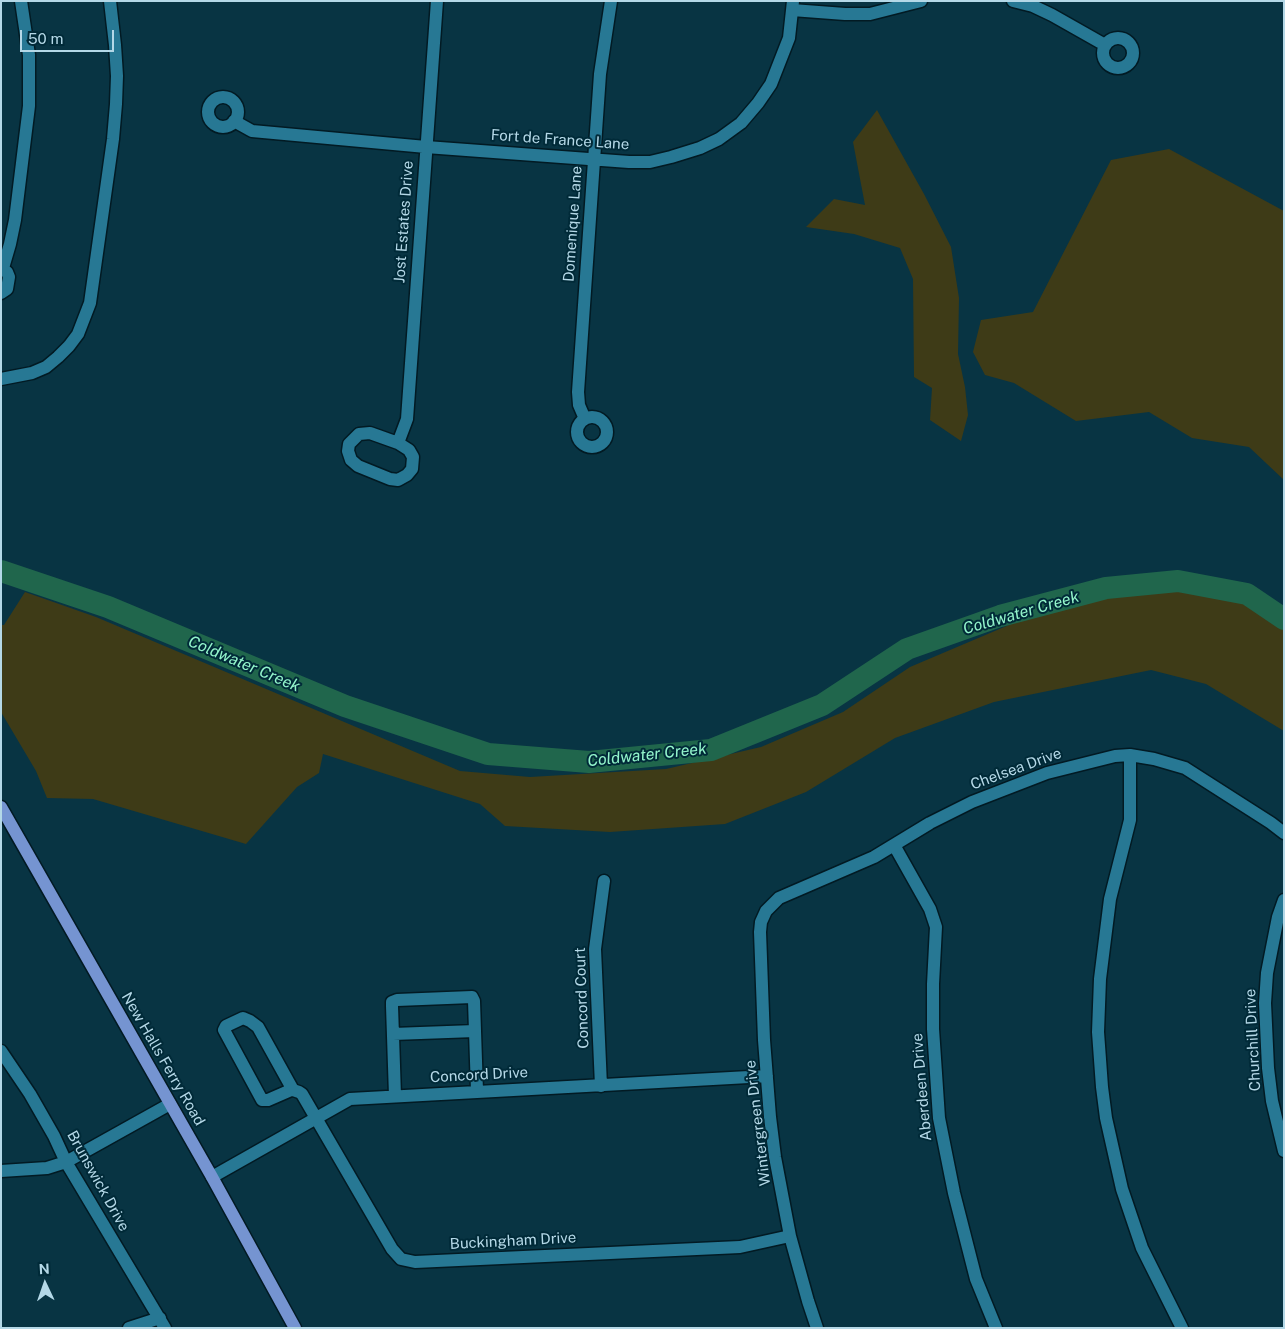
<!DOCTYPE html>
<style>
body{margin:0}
#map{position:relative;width:1285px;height:1329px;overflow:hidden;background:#083443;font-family:"Public Sans",sans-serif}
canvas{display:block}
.frame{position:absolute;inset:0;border:2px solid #b4d8e7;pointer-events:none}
.north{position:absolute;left:20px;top:1259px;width:50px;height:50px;-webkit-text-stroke:4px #002a38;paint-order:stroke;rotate:357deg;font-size:14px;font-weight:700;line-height:20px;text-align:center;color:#b4d8e7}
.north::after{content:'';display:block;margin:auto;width:18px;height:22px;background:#b4d8e7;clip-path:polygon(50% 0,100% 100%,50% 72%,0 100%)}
.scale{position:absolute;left:20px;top:30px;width:94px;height:22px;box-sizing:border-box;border:2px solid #b4d8e7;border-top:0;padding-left:6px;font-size:15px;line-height:18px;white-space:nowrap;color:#b4d8e7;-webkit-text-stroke:4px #002a38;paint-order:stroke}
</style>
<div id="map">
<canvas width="1285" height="1329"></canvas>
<div class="frame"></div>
<div class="north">N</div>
<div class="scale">50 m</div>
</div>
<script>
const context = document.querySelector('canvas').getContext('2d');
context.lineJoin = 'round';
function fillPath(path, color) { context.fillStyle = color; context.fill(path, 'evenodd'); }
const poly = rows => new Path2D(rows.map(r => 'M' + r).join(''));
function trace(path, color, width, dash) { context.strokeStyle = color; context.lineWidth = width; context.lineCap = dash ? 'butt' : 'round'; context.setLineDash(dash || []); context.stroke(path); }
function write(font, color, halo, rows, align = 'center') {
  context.font = font + ' "Public Sans",sans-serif'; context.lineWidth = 4; context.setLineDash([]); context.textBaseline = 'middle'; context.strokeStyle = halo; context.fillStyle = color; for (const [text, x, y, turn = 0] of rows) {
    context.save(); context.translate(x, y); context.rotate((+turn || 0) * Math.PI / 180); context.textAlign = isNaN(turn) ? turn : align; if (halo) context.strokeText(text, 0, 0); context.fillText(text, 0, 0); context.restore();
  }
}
const green = poly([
 [877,110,924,194,951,247,959,298,958,354,965,387,968,415,961,441,930,420,932,388,914,377,913,279,900,248,854,234,806,227,834,199,865,205,853,142],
 [1169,149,1284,211,1284,480,1249,447,1192,438,1149,412,1076,421,1014,383,985,375,973,352,981,320,1033,312,1111,160],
 [1156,585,1198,588,1249,604,1284,630,1284,731,1206,684,1151,670,994,702,895,738,806,792,725,824,610,832,505,826,480,804,323,754,319,773,297,787,246,844,93,799,47,798,36,771,1,712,1,625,4,625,25,592,96,617,460,771,530,777,666,769,761,747,843,712,910,667,1016,622,1087,597]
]);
const river = poly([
 [1,571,108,607,345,706,488,754,589,762,711,750,822,705,907,649,1000,616,1106,588,1178,581,1247,594,1284,619]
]);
const minor = poly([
 [1013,1,1033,6,1052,15,1105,45],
 [792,10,845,14,870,14,921,1],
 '1103 53a15 15 0 1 1 30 0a15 15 0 1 1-30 0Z',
 '208 112a15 15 0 1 1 30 0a15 15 0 1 1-30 0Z',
 [234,121,252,131,426,147,629,162,650,162,671,157,700,148,719,139,741,123,758,103,771,84,789,38,793,1],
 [1,267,7,272,9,277,7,289,1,293],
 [3,268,10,244,15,220,29,106,29,55,21,1],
 [1,379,32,373,46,367,58,357,69,346,78,334,90,303,113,139,116,104,117,76,115,45,110,1],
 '577 432a15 15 0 1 1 30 0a15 15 0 1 1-30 0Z',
 [585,419,579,405,578,392,600,74,611,1],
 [370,433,398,443,409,450,413,457,412,469,407,475,398,480,390,479,358,466,351,460,348,451,349,444,359,434,370,433],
 [398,443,407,419,437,1],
 [1130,755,1130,820,1110,899,1100,979,1098,1032,1102,1087,1106,1118,1122,1189,1142,1248,1182,1328],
 [894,845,930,909,936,927,933,984,933,1029,939,1118,954,1193,976,1279,996,1328],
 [1284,900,1278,917,1267,973,1265,1003,1268,1068,1272,1101,1284,1151],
 [393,1034,475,1031],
 [1,1051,30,1094,54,1136,66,1162,165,1328],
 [601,1086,595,949,604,881],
 [293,1090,258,1027,250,1021,243,1018,226,1026,224,1030,262,1100,268,1100,291,1090,293,1090,299,1092,302,1094,392,1249,401,1259,415,1262,740,1247,790,1236],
 [395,1096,392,1006,392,1002,397,1000,472,997,474,1001,477,1091],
 [1,1171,47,1168,66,1162,170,1104],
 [212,1177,350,1099,767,1076],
 [129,1328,160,1318],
 [817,1328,808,1301,790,1236,775,1157,770,1117,764,1040,760,932,761,922,766,911,779,898,874,857,930,823,972,802,1047,773,1115,756,1130,755,1154,759,1185,768,1271,823,1284,833]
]);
const major = poly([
 [1,807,212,1177,295,1328]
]);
const streetNames = [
 ["Fort de France Lane",560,140,4],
 ["Jost Estates Drive",404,222,-86],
 ["Domenique Lane",573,224,-86],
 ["Chelsea Drive",1016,769,-20],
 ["Concord Court",582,998,-92],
 ["Churchill Drive",1253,1040,-93],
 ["New Halls Ferry Road",163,1059,60],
 ["Concord Drive",479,1075,-3],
 ["Aberdeen Drive",922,1087,-95],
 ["Wintergreen Drive",758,1123,-97],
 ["Brunswick Drive",98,1181,61],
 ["Buckingham Drive",513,1241,-3]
];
const waterNames = [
 ["Coldwater Creek",1021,613,-16],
 ["Coldwater Creek",244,664,23],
 ["Coldwater Creek",647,755,-6]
];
fillPath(green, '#3e3b17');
trace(river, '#20664c', 22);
trace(minor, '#021a23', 15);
trace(major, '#021a23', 15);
trace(minor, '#277894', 12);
trace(major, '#7594d1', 12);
write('15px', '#b4d8e7', '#002a38', streetNames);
write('italic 16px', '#93f5cb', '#002a38', waterNames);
</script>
